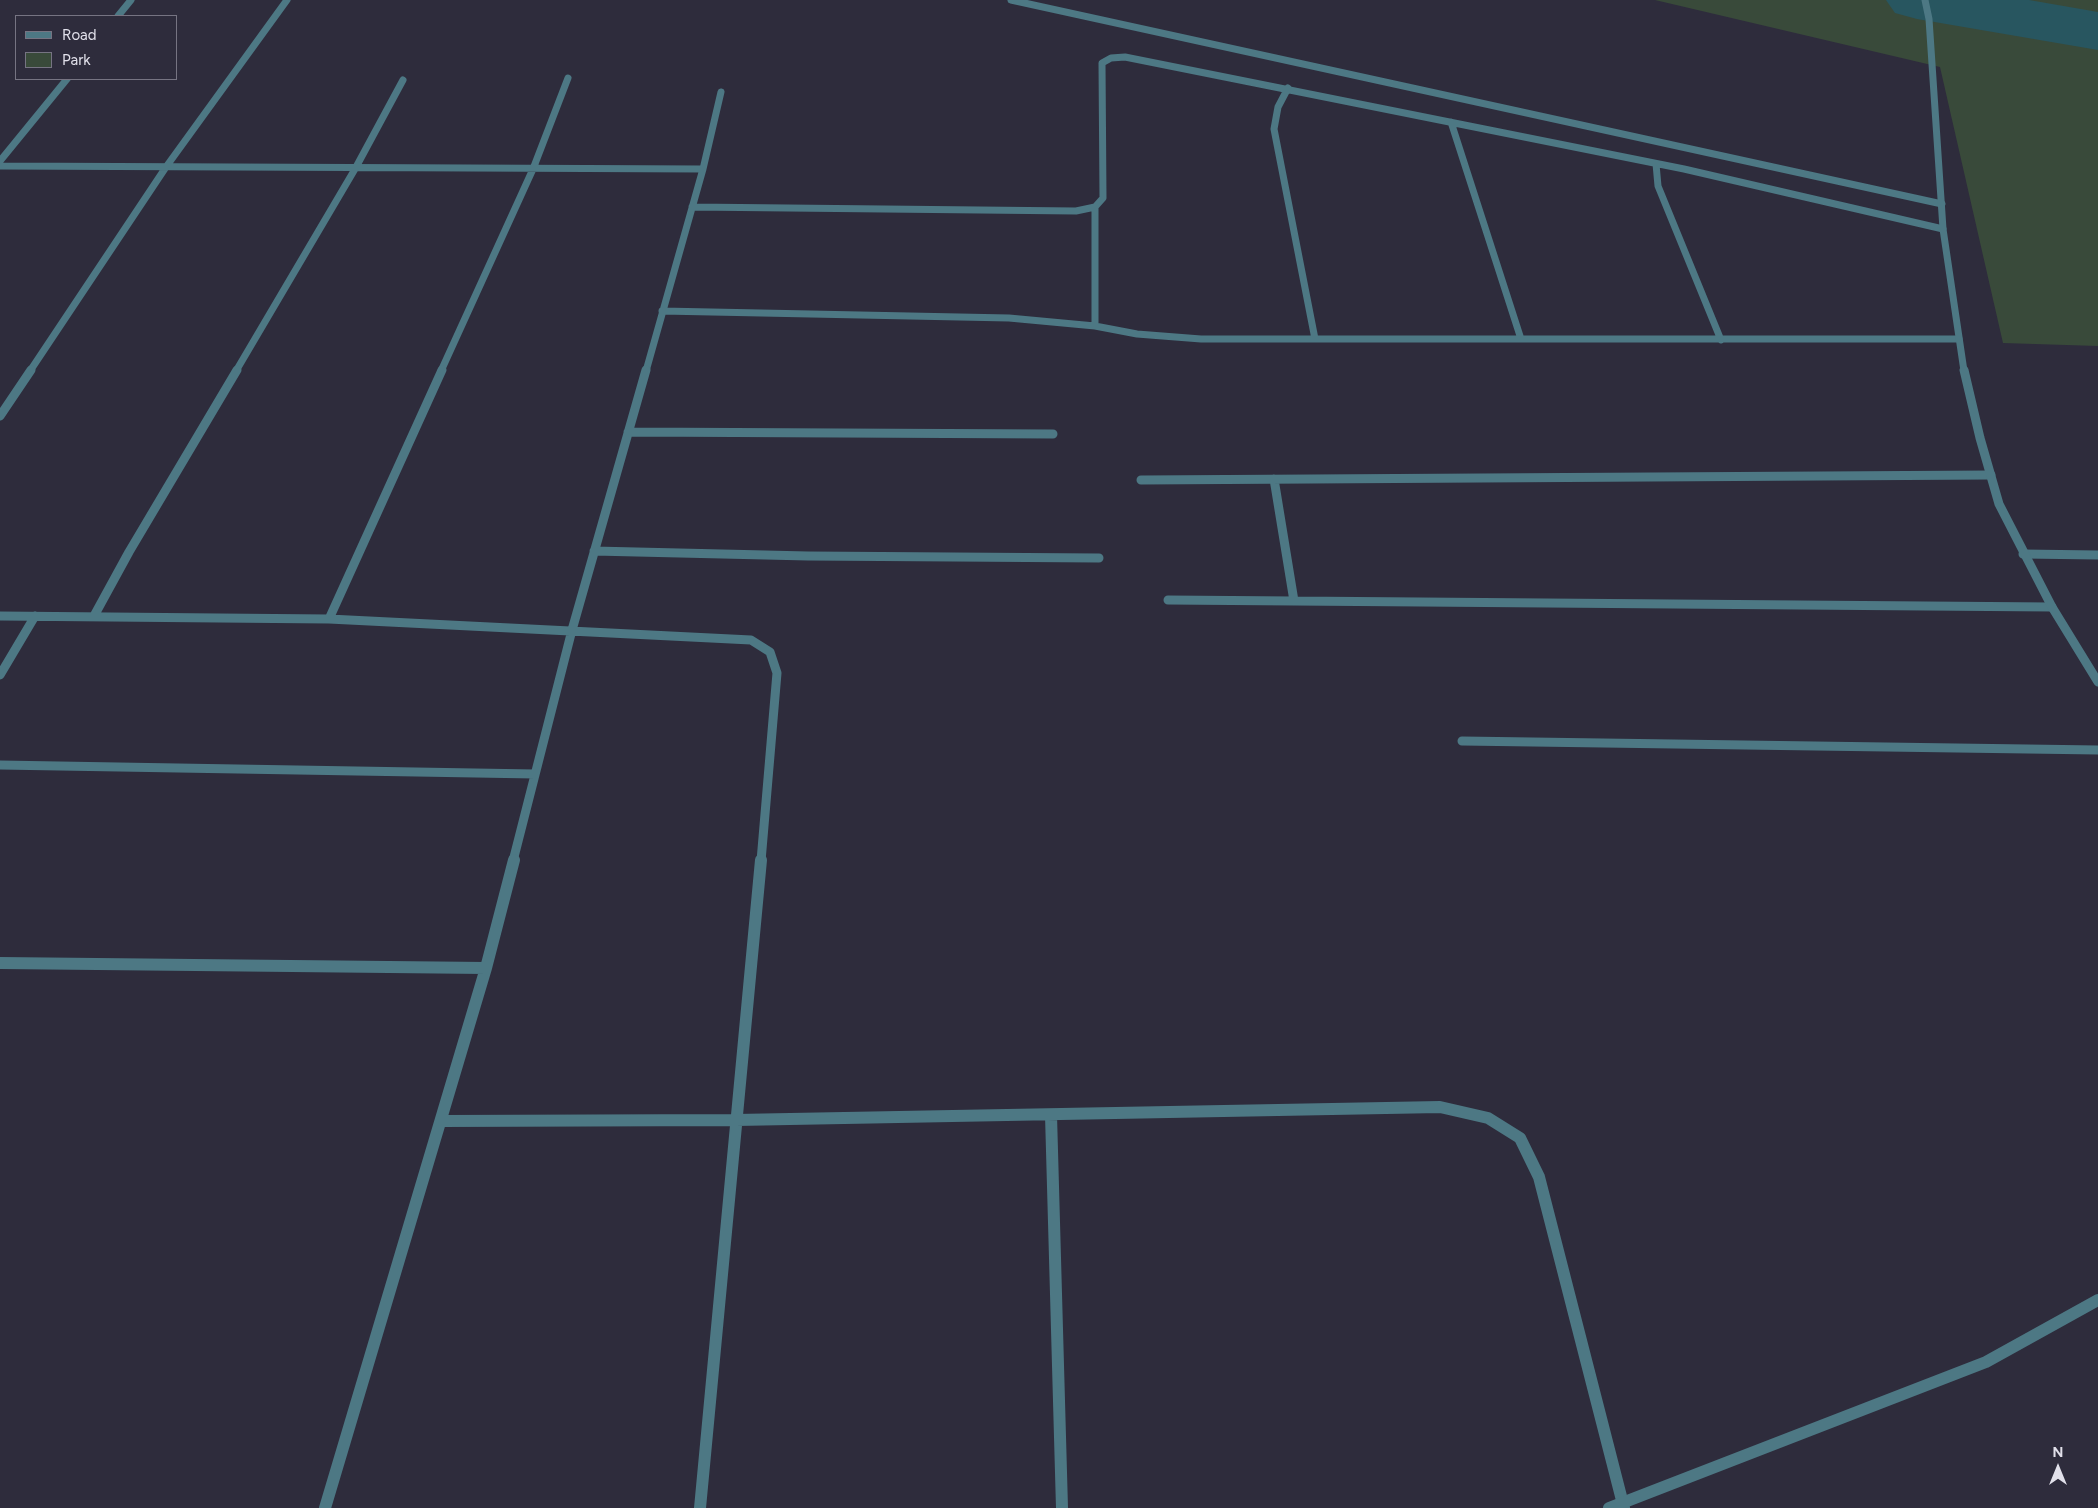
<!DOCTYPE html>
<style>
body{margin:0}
#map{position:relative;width:2098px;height:1508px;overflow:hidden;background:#2e2c3c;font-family:Figtree,sans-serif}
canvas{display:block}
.legend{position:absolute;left:15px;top:15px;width:162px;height:65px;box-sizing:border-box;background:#2e2c3c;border:1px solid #767482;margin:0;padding:6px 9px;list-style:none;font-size:15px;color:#e1e0ea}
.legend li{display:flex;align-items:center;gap:10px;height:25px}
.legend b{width:25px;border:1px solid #767482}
.north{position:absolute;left:2033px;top:1443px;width:50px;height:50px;-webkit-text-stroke:4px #2e2c3c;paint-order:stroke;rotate:0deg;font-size:14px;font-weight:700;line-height:20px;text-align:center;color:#e1e0ea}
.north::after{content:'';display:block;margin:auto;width:18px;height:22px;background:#e1e0ea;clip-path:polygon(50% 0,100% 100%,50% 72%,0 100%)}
</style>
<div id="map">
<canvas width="2098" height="1508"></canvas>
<ul class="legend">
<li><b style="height:6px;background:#4d7884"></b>Road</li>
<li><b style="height:14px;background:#394a3a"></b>Park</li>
</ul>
<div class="north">N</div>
</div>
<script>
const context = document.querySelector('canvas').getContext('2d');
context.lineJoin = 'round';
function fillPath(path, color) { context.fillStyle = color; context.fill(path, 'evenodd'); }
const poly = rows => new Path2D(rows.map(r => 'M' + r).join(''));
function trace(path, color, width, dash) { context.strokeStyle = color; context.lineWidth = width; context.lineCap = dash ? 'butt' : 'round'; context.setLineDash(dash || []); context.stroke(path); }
const green = poly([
 [1655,0,2098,0,2098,346,2003,343,1940,67]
]);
const river = poly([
 [1886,0,2029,0,2098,12,2098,50,1917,19,1895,13,1886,0]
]);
const minorFar2 = poly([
 [1011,0,1942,204],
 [118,16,131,0],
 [1288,88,1278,107,1274,129,1315,339],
 [1451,122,1521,339],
 [0,161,67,79],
 [1656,164,1658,186,1721,340],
 [0,166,703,169],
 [692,207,1076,211,1095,207,1103,198,1102,63,1111,58,1125,57,1684,169,1943,229],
 [1095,207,1095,326],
 [662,311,1009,318,1095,326,1137,334,1201,339,1959,339],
 [30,371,166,167,287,0],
 [236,371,355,169,403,80],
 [441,371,533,169,568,78],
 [646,371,703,169,721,92]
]);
const minorFar1 = poly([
 [0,416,31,370],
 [628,432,1053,434],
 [1274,479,1294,601],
 [1141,480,1991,475],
 [594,551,808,556,1099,558],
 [2023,554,2098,555],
 [1168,600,2052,607],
 [0,616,329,619,751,640,770,652,777,673,761,861],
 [94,616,129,552,237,370],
 [329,619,442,370],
 [0,675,35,616],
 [1462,741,2098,750],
 [0,765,535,774],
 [513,861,572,630,646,370]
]);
const minor = poly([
 [0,963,486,968],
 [1051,1115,1062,1508],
 [442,1121,736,1120,1440,1107,1488,1118,1520,1138,1539,1177,1624,1508],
 [325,1508,486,968,514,860],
 [700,1508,761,860]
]);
const tertiaryFar2 = poly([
 [1925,0,1929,19,1943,229,1964,371]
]);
const tertiaryFar1 = poly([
 [1964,370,1980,438,1999,504,2052,607,2098,682]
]);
const tertiary = poly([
 [1609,1508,1986,1362,2098,1300]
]);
fillPath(green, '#394a3a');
fillPath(river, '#285660');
trace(minorFar2, '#4d7884', 7);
trace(minorFar1, '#4d7884', 9);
trace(minor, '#4d7884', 12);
trace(tertiaryFar2, '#4d7884', 7);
trace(tertiaryFar1, '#4d7884', 9);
trace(tertiary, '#4d7884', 12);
</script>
